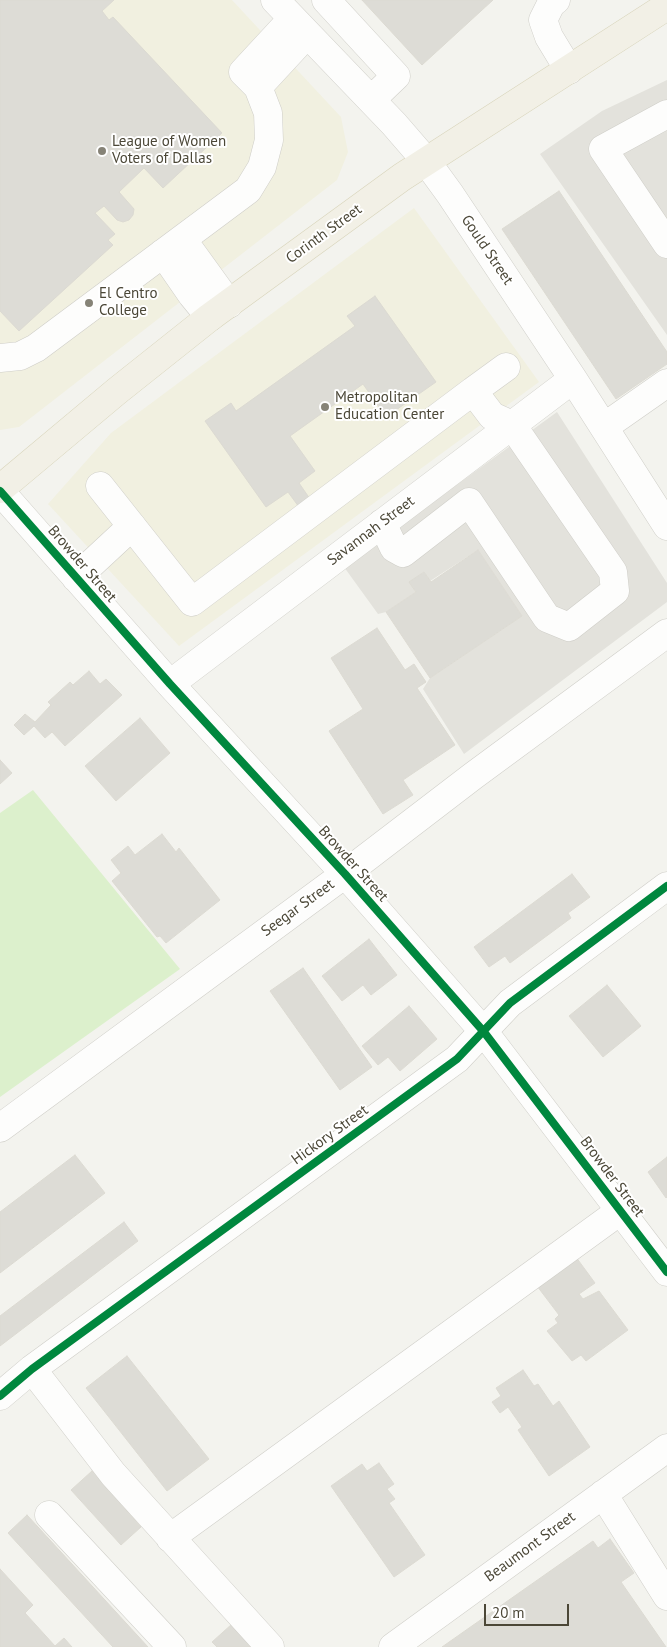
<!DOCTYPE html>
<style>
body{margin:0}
#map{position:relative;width:667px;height:1647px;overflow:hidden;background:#f3f3ee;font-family:"PT Sans",sans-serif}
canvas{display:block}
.scale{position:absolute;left:484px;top:1604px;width:85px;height:22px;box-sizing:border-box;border:2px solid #4b4737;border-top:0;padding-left:6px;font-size:15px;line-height:18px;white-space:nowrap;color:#4b4737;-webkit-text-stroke:4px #fff;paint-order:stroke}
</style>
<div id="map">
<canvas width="667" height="1647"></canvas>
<div class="scale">20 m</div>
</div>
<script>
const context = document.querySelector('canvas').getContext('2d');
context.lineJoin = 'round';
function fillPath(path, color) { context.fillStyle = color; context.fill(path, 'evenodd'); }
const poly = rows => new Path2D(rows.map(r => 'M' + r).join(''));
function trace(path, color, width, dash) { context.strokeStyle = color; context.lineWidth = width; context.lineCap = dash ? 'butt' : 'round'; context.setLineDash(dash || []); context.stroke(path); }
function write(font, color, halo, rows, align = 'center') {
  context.font = font + ' "PT Sans",sans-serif'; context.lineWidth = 4; context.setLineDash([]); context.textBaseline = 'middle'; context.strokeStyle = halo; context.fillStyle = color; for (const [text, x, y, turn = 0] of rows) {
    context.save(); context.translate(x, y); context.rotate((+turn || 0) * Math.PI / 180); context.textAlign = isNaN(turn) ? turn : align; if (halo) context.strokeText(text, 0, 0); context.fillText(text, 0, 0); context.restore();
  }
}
const education = poly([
 [0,0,232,0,341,117,348,152,337,180,19,427,0,430],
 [414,208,539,382,179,646,48,504,111,433]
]);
const green = poly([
 [33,790,180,969,0,1097,0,813]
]);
const parking = poly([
 [667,80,667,335,540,154,602,111],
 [557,412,667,583,667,602,464,754,423,689,430,678,522,616,478,550,430,581,424,572,410,582,416,592,386,612,378,614,344,567]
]);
const building = poly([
 [0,0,114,0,102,11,109,20,113,17,222,133,163,188,144,168,119,192,134,209,133,215,129,220,123,222,117,220,104,206,95,213,115,234,108,240,113,245,19,331,0,311,0,0],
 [362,0,493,0,422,65,362,0],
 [559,191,667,352,667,364,616,399,502,229,559,191],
 [375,296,436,382,386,417,363,384,290,436,315,471,299,483,310,499,299,507,288,492,266,507,205,421,231,403,236,411,355,326,347,316,375,296],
 [478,550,522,616,430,678,386,612,416,592,409,582,424,572,431,582,478,550],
 [377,628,405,670,414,664,426,682,417,688,455,745,403,780,413,795,383,814,329,731,363,709,331,658,377,628],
 [89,671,100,684,106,679,122,695,65,746,52,732,45,738,34,726,24,735,14,725,25,714,35,722,51,705,48,702,70,682,73,685,89,671],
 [140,718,170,753,116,801,85,766,140,718],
 [0,760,12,773,0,784,0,760],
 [162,834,176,852,179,848,220,900,166,943,160,936,157,937,112,881,121,873,111,860,128,846,135,855,162,834],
 [572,874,590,897,568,913,571,918,510,963,505,956,489,967,474,947,572,874],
 [369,939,397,975,371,995,363,985,342,1001,322,976,369,939],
 [303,968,372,1067,340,1090,270,991,303,968],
 [607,985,641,1026,603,1057,569,1016,607,985],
 [409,1006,437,1039,400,1071,388,1057,378,1065,362,1046,409,1006],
 [75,1155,105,1193,0,1273,0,1212,75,1155],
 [667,1157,667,1197,666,1198,648,1172,667,1157],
 [124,1222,138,1241,0,1346,0,1316,124,1222],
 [573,1253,595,1283,579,1294,583,1299,599,1291,628,1330,586,1361,581,1355,572,1361,547,1331,558,1323,555,1319,559,1315,534,1282,573,1253],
 [127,1356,209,1459,167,1491,86,1388,127,1356],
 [523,1370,534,1386,538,1384,553,1406,559,1401,590,1447,549,1476,518,1430,522,1427,508,1407,500,1413,492,1402,501,1396,496,1388,523,1370],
 [379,1463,394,1484,387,1489,395,1499,389,1503,425,1555,394,1577,331,1486,362,1464,367,1471,379,1463],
 [92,1471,141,1527,121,1545,71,1490,92,1471],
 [27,1515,148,1647,113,1647,8,1533,27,1515],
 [610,1539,634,1573,621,1582,666,1647,442,1647,593,1541,598,1548,610,1539],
 [0,1569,33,1605,25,1613,55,1646,64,1638,72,1647,0,1647,0,1569],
 [232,1624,252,1647,217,1647,212,1642,232,1624]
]);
const minor = poly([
 [275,0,394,124,426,161,450,194,573,379,667,526],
 [326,0,396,76,371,100],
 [556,0,551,4,543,20,549,37,569,70],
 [258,87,307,34],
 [667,114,603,149,667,244],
 [182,239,229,304],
 [163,253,192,295,210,317],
 [0,358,20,356,36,348,248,190,262,167,269,140,268,113,258,87,243,72,292,19],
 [473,391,506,367],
 [604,427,667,383],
 [100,486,192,602,473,391,492,416,512,425,613,572,615,591,569,627,547,618,469,502,403,553,394,548,382,523],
 [0,491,170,684,345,874,484,1032,667,1272],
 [76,578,132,526],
 [170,684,573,379],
 [0,1128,345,874,473,776,667,633],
 [32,1369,113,1474,270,1647],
 [0,1396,32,1369,457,1059,510,1003,667,886],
 [603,1494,667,1596],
 [49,1515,172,1647],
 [170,1538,620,1211],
 [393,1647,667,1448]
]);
const major = poly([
 [0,489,117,391,210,317,402,177,667,6]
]);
const cycleway = poly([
 [0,491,170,684,345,874,484,1032,667,1272],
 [0,1396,32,1369,457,1059,510,1003,667,886]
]);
const markers = [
 [102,151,5,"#868377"],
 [89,303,5,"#868377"],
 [325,407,5,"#868377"]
];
const poiNames = [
 ["League of Women",112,142],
 ["Voters of Dallas",112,159],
 ["El Centro",99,294],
 ["College",99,311],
 ["Metropolitan",335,398],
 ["Education Center",335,415]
];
const streetNames = [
 ["Corinth Street",324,234,-36],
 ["Gould Street",487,250,56],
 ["Savannah Street",371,531,-37],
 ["Browder Street",82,564,49],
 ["Browder Street",353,864,48],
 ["Seegar Street",298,908,-36],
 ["Hickory Street",330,1135,-36],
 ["Browder Street",612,1177,53],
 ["Beaumont Street",530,1547,-36]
];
fillPath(education, '#f1f0e0');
fillPath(green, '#dcf0cc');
fillPath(parking, '#e3e2dc');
fillPath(building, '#dddcd6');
trace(building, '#dcdad2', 1);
trace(minor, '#cfcec8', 29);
trace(major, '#d7d3b9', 29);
trace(minor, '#fdfdfc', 28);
trace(major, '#f2f0e6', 28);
trace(cycleway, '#00873e', 8);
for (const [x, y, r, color] of markers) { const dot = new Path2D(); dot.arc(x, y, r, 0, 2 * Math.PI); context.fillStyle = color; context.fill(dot); trace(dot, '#fff', 2); }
write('15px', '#4b4737', '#fff', poiNames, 'left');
write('15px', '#4b4737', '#fff', streetNames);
</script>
